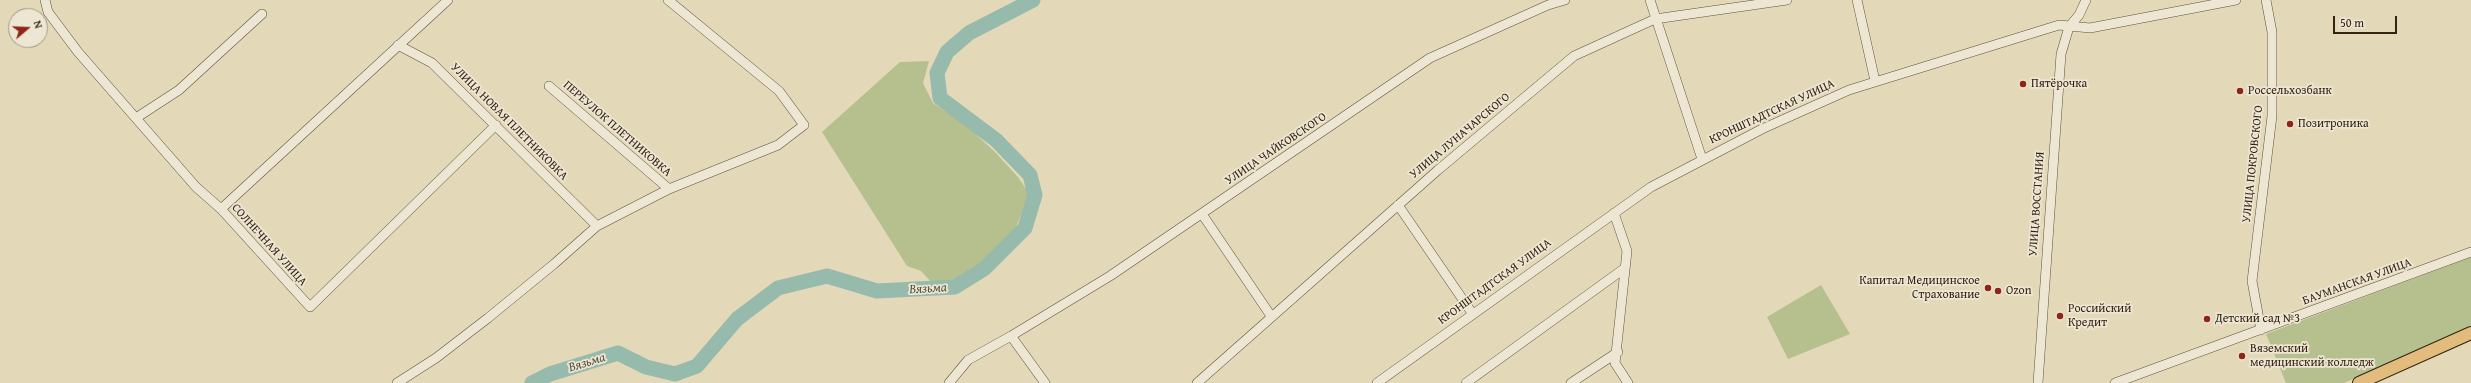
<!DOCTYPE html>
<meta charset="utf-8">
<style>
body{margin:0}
#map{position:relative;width:2471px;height:383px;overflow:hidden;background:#e3d9b9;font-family:"Gentium Book Plus",serif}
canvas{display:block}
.north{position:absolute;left:8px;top:8px;width:40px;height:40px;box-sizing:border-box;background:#ede6d2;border:1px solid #a39886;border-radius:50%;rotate:71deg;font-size:11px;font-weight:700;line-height:16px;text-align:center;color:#352213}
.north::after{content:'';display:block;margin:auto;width:14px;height:18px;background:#8f2418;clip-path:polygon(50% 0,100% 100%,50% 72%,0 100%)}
.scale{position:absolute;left:2333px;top:16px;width:64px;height:18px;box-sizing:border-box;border:2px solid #352213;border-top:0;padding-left:5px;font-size:12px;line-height:14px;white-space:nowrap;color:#352213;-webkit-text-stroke:3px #ede6d2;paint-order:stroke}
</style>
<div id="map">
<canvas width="2471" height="383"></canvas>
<div class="north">N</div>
<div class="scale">50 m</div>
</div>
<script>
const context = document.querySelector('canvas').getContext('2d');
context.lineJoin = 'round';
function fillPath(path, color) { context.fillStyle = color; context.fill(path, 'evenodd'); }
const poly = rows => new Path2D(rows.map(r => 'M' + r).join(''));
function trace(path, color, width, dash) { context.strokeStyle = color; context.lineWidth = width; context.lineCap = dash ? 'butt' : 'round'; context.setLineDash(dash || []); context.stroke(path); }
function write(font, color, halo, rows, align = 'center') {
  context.font = font + ' "Gentium Book Plus",serif'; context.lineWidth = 3.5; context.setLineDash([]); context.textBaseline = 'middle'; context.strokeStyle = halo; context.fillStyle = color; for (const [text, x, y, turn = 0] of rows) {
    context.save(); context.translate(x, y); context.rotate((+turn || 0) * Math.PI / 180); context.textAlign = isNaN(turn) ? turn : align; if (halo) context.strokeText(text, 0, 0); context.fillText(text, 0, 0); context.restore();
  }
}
const green = poly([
 [929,61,923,83,933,103,966,125,995,152,1018,177,1028,192,1025,206,1013,234,999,250,969,273,948,284,933,284,921,271,907,266,822,132,900,62],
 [2471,257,2471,327,2344,383,2286,383,2266,334],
 [1821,285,1850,334,1788,359,1767,317]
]);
const river = poly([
 [532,383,550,374,618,353,646,367,675,374,697,366,737,319,778,288,827,276,877,291,955,287,984,269,1025,228,1035,195,1030,175,996,140,940,98,937,73,947,52,969,33,1033,0]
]);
const minor = poly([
 [45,0,48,12,78,52,196,187,221,209,310,307,496,125],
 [1650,0,1702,159],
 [1857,0,1875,81],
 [398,45,432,63,597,226],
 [549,86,669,189],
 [136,118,179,90,262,14],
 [1398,205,1472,313],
 [221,209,448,0],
 [1614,213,1627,251,1615,363,1628,383],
 [1202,214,1271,316],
 [2261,330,2252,281,2272,116,2272,32,2266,0],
 [1011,336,1045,383],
 [397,383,436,358,488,318,554,264,597,226,669,189,778,145,804,125,779,91,668,0],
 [949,383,968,360,1011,336,1110,276,1430,58,1548,5,1565,0],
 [1197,383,1438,170,1574,56,1655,19,1787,0],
 [1377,383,1651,187,1762,129,1849,90,2059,25,2090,28,2236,0],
 [1466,383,1625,268],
 [1571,383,1618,352],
 [2038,383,2061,54,2069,27,2079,15,2086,0],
 [2115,383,2471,252]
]);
const major = poly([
 [2359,383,2471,333]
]);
const markers = [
 [2023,84,4,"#8f2418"],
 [2240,91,4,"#8f2418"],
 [2290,124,4,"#8f2418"],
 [1988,288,4,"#8f2418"],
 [1998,291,4,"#8f2418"],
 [2060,316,4,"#8f2418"],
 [2207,319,4,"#8f2418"],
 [2242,356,4,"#8f2418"]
];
const poiNames = [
 ["Пятёрочка",2031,84],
 ["Россельхозбанк",2248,91],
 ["Позитроника",2298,124],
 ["Капитал Медицинское",1980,281,"right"],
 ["Страхование",1980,295,"right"],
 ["Ozon",2006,291],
 ["Российский",2068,309],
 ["Кредит",2068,323],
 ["Детский сад №3",2215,319],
 ["Вяземский",2250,349],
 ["медицинский колледж",2250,363]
];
const streetNames = [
 ["КРОНШТАДТСКАЯ УЛИЦА",1772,112,-25],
 ["УЛИЦА НОВАЯ ПЛЕТНИКОВКА",509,122,45],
 ["ПЕРЕУЛОК ПЛЕТНИКОВКА",617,129,41],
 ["УЛИЦА ЛУНАЧАРСКОГО",1460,136,-40],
 ["УЛИЦА ЧАЙКОВСКОГО",1276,149,-34],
 ["УЛИЦА ПОКРОВСКОГО",2253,164,-84],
 ["УЛИЦА ВОССТАНИЯ",2037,204,-86],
 ["СОЛНЕЧНАЯ УЛИЦА",269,245,48],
 ["КРОНШТАДТСКАЯ УЛИЦА",1495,282,-36],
 ["БАУМАНСКАЯ УЛИЦА",2357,282,-20]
];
const waterNames = [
 ["Вязьма",928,289,-3],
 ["Вязьма",587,363,-17]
];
fillPath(green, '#b6bf8e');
trace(river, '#96baab', 15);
trace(minor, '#60503c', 10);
trace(major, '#352213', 14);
trace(minor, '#ede6d2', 9);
trace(major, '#e2bc7c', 12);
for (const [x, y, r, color] of markers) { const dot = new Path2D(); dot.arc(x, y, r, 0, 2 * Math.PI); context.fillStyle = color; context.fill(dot); trace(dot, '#ede6d2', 1.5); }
write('12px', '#352213', '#ede6d2', poiNames, 'left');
write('12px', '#352213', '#ede6d2', streetNames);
write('italic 13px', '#525041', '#ede6d2', waterNames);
</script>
